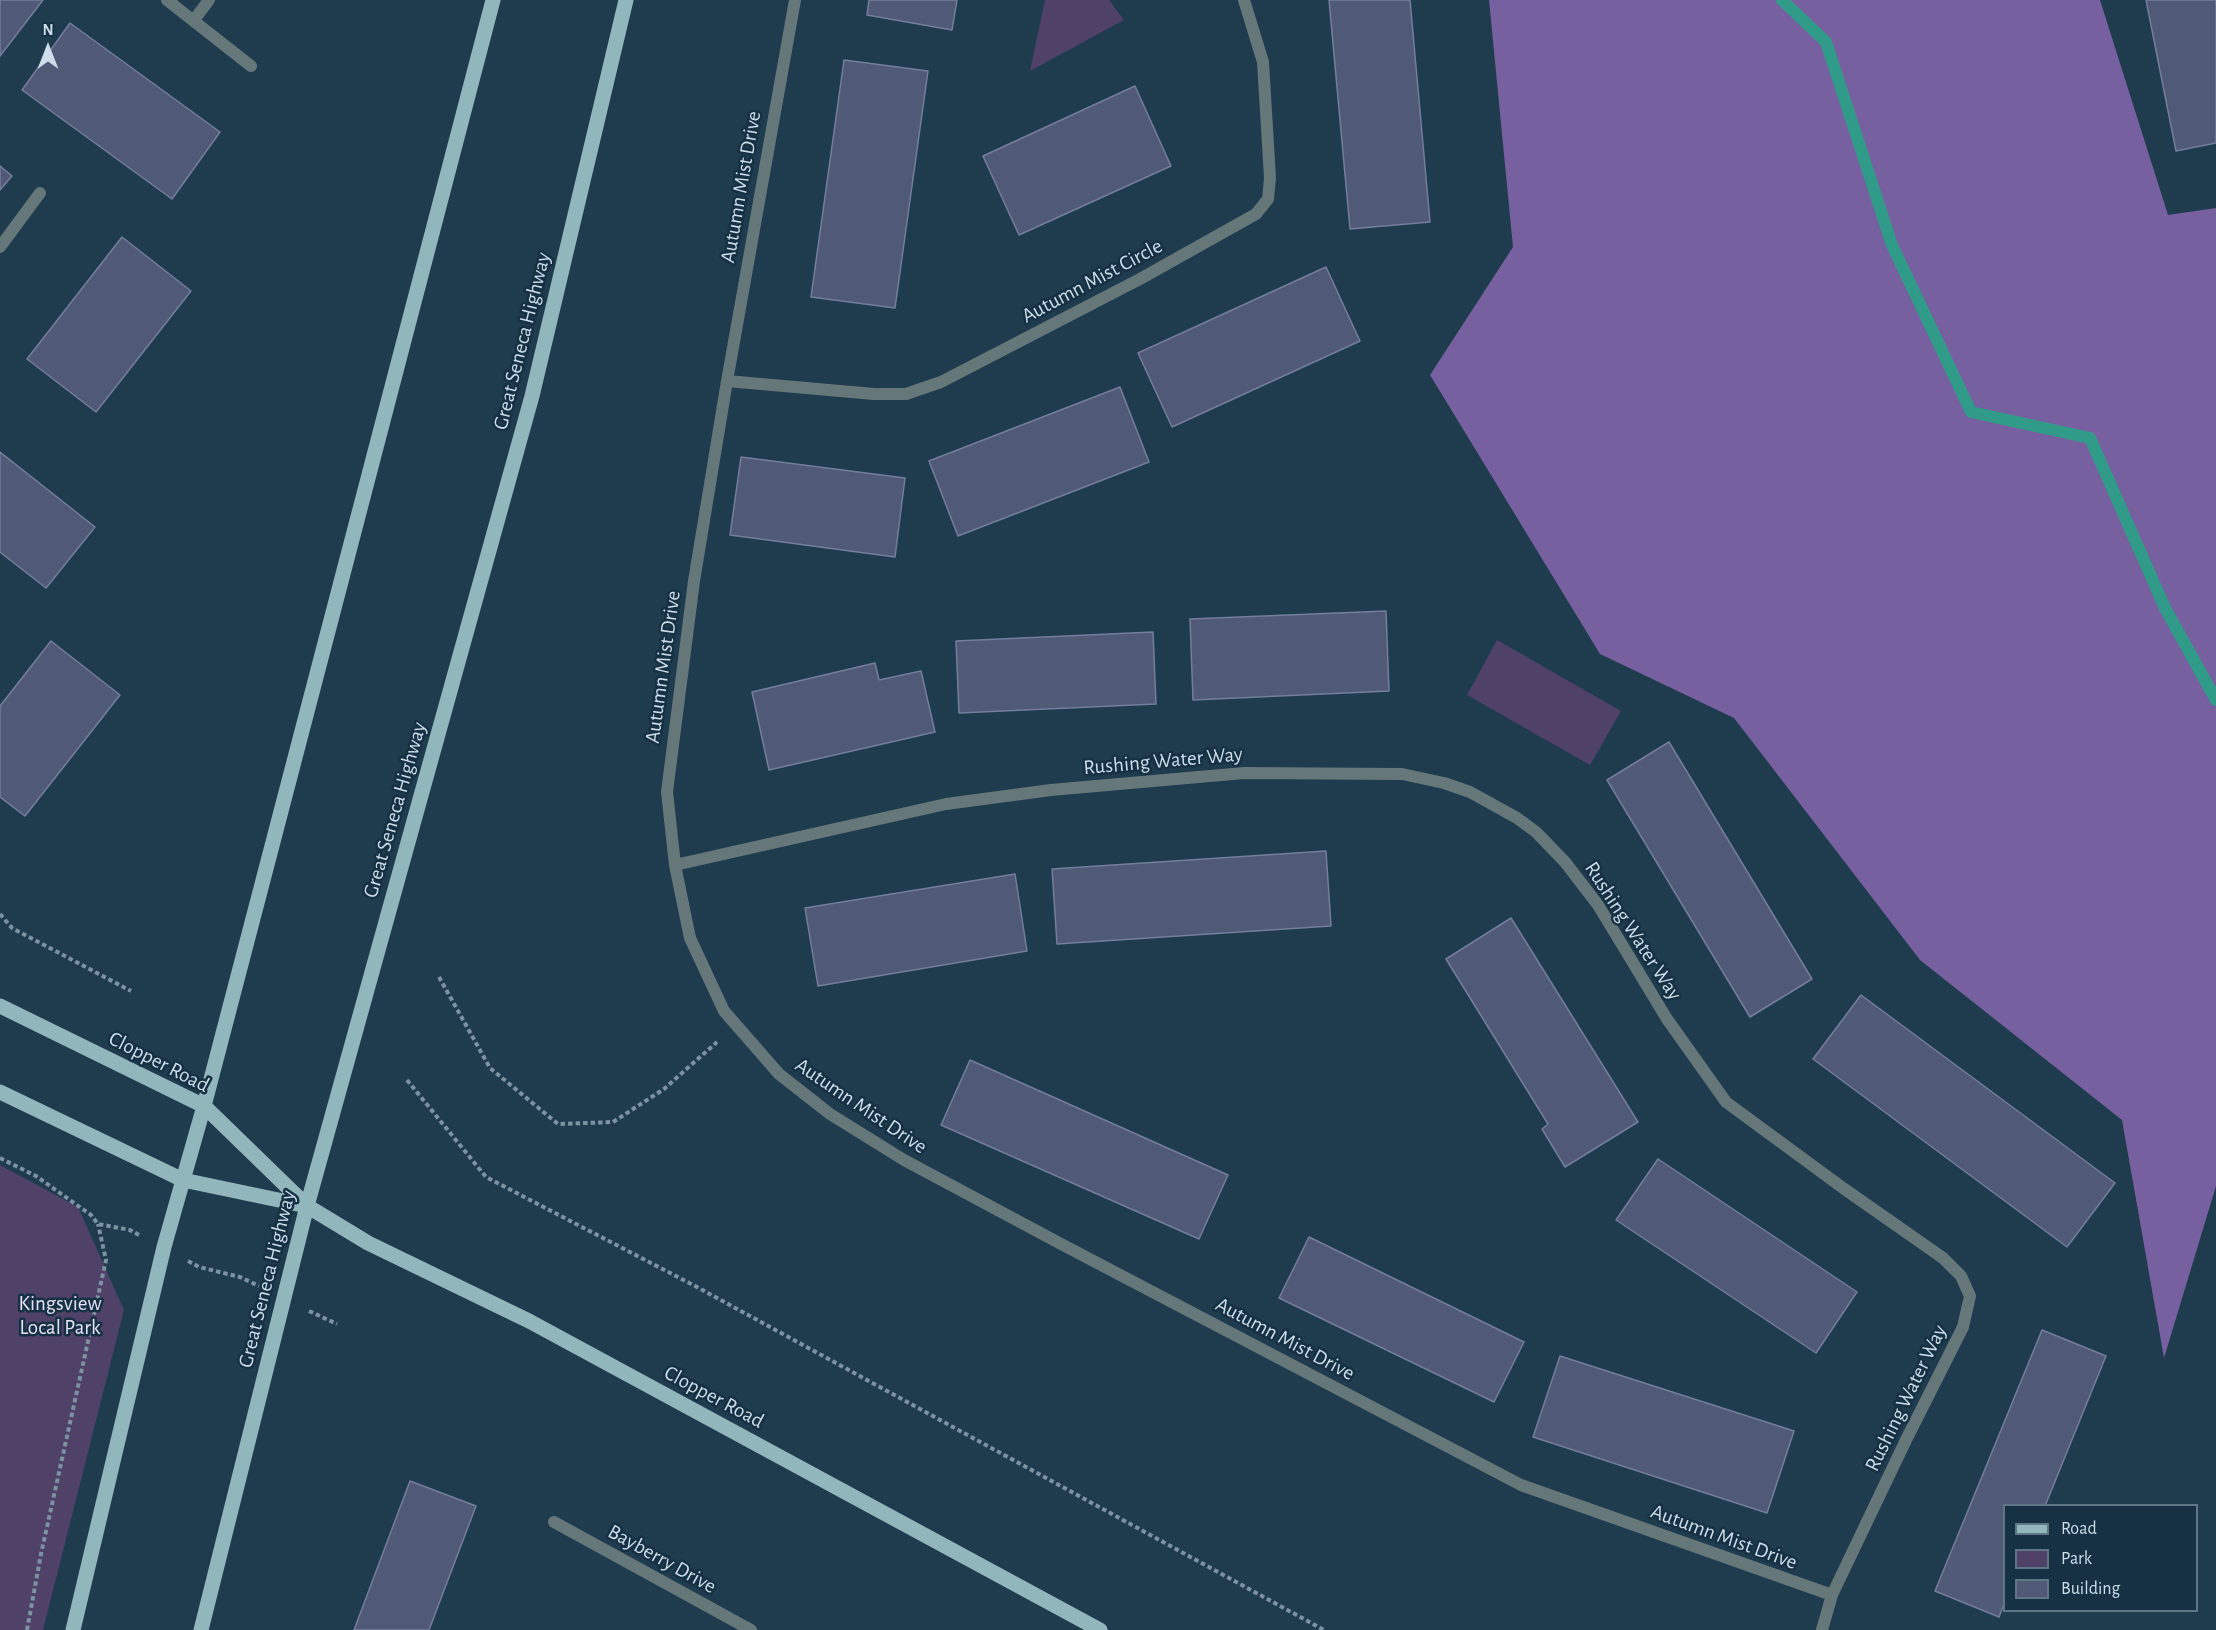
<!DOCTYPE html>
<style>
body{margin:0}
#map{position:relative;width:2216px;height:1630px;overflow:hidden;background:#1f3b4e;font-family:"Alegreya Sans",sans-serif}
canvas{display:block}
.legend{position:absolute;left:2003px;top:1504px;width:195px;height:108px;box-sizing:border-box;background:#153143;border:2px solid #5f7685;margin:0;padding:8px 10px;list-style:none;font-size:18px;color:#cddde9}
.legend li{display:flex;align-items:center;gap:12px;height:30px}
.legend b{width:30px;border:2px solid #5f7685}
.north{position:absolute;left:18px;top:18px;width:60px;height:60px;-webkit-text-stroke:4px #153143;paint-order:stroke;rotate:0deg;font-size:16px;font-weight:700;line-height:24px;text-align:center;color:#cddde9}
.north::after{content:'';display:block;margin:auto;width:21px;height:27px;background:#cddde9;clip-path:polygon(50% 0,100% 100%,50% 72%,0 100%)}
</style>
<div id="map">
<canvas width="2216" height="1630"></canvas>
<ul class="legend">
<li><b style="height:8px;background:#91b6bc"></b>Road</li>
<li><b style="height:16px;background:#4f4168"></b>Park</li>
<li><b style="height:16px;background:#505a76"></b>Building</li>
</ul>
<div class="north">N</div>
</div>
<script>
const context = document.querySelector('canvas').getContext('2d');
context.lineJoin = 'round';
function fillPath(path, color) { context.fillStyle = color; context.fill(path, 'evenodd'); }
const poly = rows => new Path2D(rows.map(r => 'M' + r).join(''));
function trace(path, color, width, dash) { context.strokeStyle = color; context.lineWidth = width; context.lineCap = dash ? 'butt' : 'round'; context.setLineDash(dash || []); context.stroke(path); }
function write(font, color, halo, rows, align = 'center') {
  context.font = font + ' "Alegreya Sans",sans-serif'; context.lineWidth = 5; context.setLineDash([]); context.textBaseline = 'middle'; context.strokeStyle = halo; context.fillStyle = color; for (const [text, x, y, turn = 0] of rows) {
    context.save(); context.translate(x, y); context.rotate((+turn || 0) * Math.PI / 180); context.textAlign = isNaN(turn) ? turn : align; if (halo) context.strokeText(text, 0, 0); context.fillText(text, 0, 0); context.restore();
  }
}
const green = poly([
 [1045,0,1109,0,1124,20,1030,71],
 [1497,640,1621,711,1590,765,1467,695],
 [0,1165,78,1207,124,1310,43,1630,0,1630]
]);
const forest = poly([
 [1489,0,2100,0,2168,215,2216,208,2216,1186,2164,1358,2122,1120,1920,960,1734,718,1600,654,1430,375,1513,247]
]);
const stream = poly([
 [1782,0,1826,42,1892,245,1971,412,2090,438,2165,608,2216,700]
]);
const building = poly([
 [0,0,43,0,0,56,0,0],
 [869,0,957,0,952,30,867,15,869,0],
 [1329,0,1410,0,1430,222,1350,229,1329,0],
 [2146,0,2216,0,2216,143,2176,151,2146,0],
 [70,23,220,132,172,199,22,90,70,23],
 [844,60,928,71,895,308,811,297,844,60],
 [1135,86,1171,166,1019,235,983,156,1135,86],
 [0,166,12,176,0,190,0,166],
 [122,237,191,291,96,412,27,359,122,237],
 [1326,267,1360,341,1172,427,1138,353,1326,267],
 [1120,387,1149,462,958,536,929,461,1120,387],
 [0,452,95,527,46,588,0,552,0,452],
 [741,457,905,478,895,557,730,535,741,457],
 [1386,611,1389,691,1193,700,1190,619,1386,611],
 [1153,632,1156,704,959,713,956,641,1153,632],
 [51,641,120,695,25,816,0,797,0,706,51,641],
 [875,663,879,680,921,671,935,732,769,770,752,692,875,663],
 [1669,742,1812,979,1750,1017,1607,780,1669,742],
 [1326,851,1331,926,1057,944,1052,869,1326,851],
 [1015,874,1027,951,818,986,805,908,1015,874],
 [1511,918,1638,1122,1565,1167,1542,1129,1548,1124,1446,959,1511,918],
 [1861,995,2115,1183,2067,1247,1813,1059,1861,995],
 [970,1060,1228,1175,1199,1239,941,1125,970,1060],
 [1658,1159,1857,1292,1816,1353,1616,1220,1658,1159],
 [1309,1237,1524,1342,1494,1402,1279,1298,1309,1237],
 [2042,1330,2106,1356,2045,1506,2004,1506,2004,1604,1999,1617,1935,1591,2042,1330],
 [1560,1356,1794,1431,1767,1513,1533,1437,1560,1356],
 [410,1481,476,1506,429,1630,354,1630,410,1481]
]);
const path = poly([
 [0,914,12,928,131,991],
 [439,977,490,1068,558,1124,613,1122,664,1089,717,1042],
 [407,1080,486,1177,697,1287,1324,1630],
 [0,1158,36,1176,91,1215,98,1224,130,1230,139,1235],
 [188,1261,199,1267,240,1277,259,1286],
 [309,1311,337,1324],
 [27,1630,41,1554,106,1260,98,1224]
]);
const minor = poly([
 [167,0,251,66],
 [795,0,727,381,694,581,667,792,675,865,690,938,724,1011,779,1074,830,1114,904,1160,1063,1245,1521,1485,1832,1595],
 [194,20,209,0],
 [0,247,40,193],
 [727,381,874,394,906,394,941,382,1140,279,1256,214,1268,199,1270,178,1263,62,1244,0],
 [675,865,946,804,1051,790,1244,773,1402,774,1444,783,1470,792,1517,818,1536,832,1565,862,1598,905,1667,1019,1726,1102,1843,1188,1943,1258,1961,1276,1970,1296,1963,1327,1906,1440,1832,1595,1822,1630],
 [554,1522,751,1630]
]);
const primary = poly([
 [0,1006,204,1106,307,1206,368,1243,529,1321,1100,1630],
 [0,1092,183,1180,307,1206],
 [73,1630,164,1247,204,1106,493,0],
 [201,1630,307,1206,532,396,626,0]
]);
const streetNames = [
 ["Autumn Mist Drive",741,187,-80],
 ["Autumn Mist Circle",1092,281,-28],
 ["Great Seneca Highway",522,341,-76],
 ["Autumn Mist Drive",663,667,-82],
 ["Rushing Water Way",1163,761,-5],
 ["Great Seneca Highway",395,810,-74],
 ["Rushing Water Way",1633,931,57],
 ["Clopper Road",159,1062,27],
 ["Autumn Mist Drive",861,1106,34],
 ["Great Seneca Highway",267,1279,-76],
 ["Autumn Mist Drive",1285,1339,28],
 ["Clopper Road",714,1397,28],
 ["Rushing Water Way",1906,1398,-64],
 ["Autumn Mist Drive",1724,1537,20],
 ["Bayberry Drive",662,1559,29]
];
const parkNames = [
 ["Kingsview",60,1304],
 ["Local Park",60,1328]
];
fillPath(green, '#4f4168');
fillPath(forest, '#77609f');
trace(stream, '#319b89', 12);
fillPath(building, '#505a76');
trace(building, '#747e9c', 1.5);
trace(path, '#7c92a1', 4, [4.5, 3]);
trace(minor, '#66777a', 12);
trace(primary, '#91b6bc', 15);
write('21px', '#cddde9', '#153143', streetNames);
write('21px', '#e7e1f4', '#153143', parkNames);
</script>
